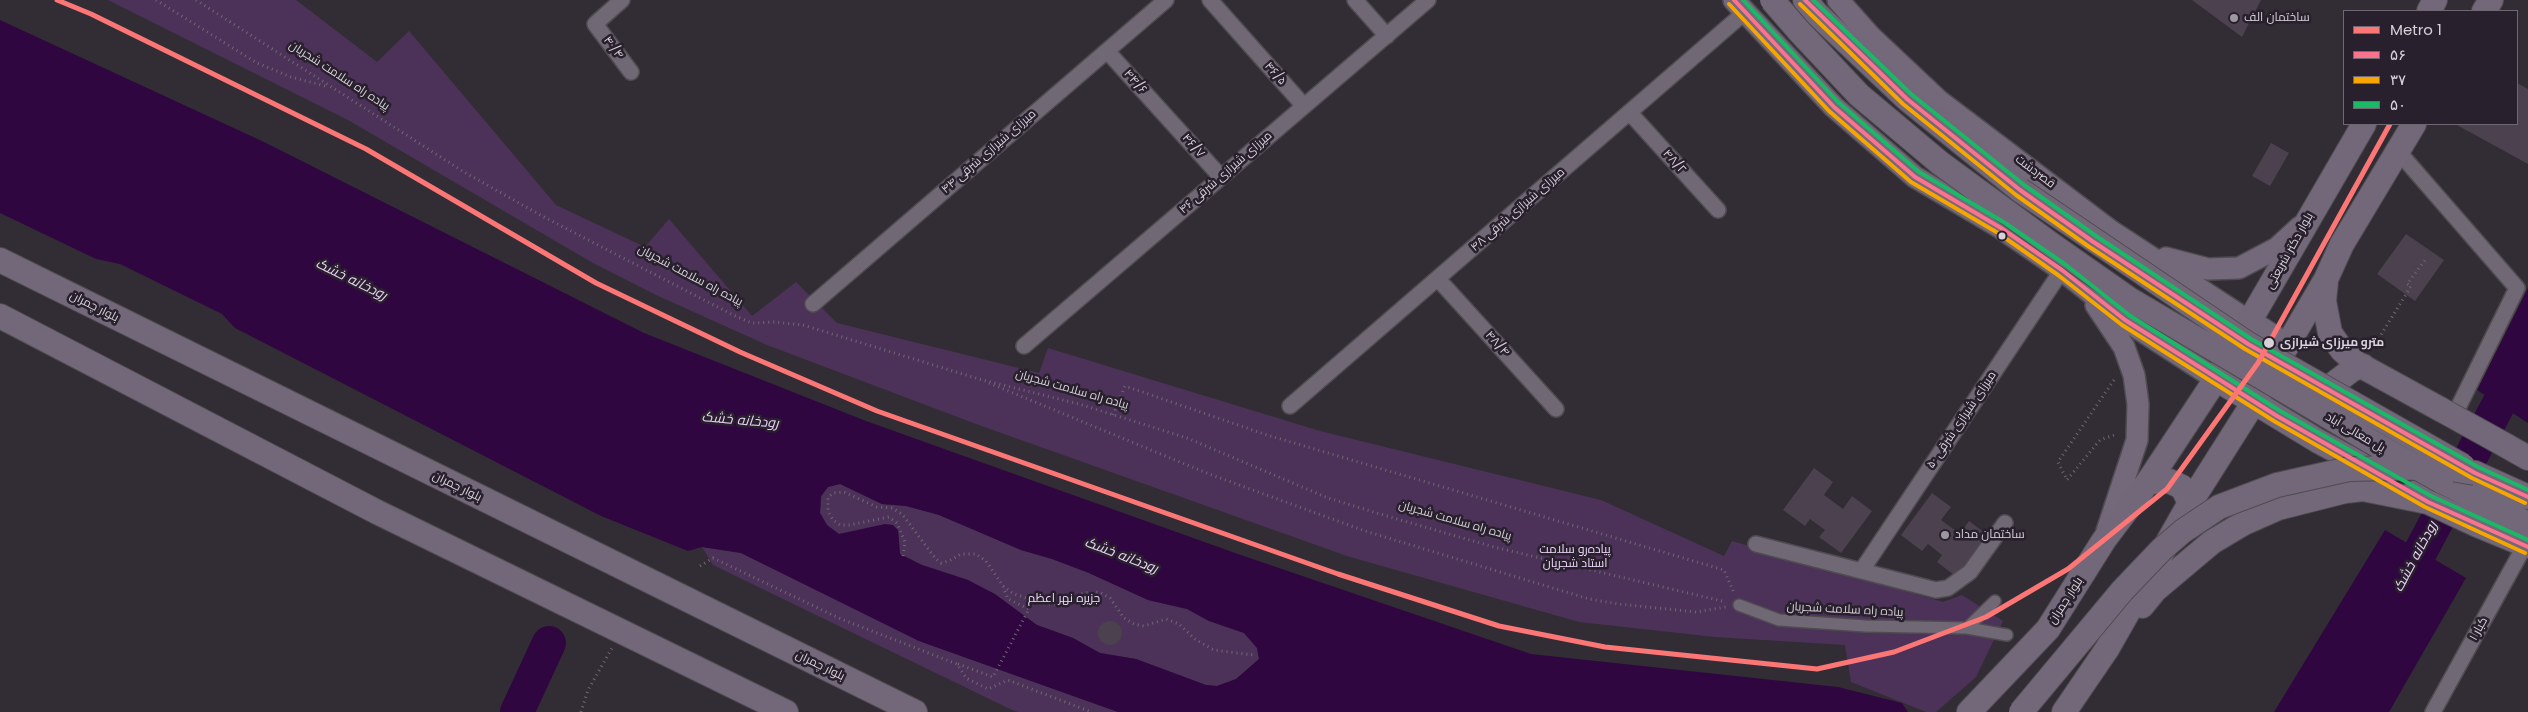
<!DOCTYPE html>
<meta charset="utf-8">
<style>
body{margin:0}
#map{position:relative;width:2528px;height:712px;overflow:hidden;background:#322d34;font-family:Poppins,sans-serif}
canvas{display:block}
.legend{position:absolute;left:2343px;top:10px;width:175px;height:115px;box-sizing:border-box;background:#29202d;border:1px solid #6f6772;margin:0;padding:6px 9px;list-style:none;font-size:15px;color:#d7d2da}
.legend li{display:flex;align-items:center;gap:10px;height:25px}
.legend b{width:25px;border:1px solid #6f6772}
</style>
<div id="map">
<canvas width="2528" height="712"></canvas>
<ul class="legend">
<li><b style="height:6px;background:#fc7676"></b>Metro 1</li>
<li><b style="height:6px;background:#fc738d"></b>۵۶</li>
<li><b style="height:6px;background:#f7a600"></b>۳۷</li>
<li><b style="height:6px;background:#1ab867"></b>۵۰</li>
</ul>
</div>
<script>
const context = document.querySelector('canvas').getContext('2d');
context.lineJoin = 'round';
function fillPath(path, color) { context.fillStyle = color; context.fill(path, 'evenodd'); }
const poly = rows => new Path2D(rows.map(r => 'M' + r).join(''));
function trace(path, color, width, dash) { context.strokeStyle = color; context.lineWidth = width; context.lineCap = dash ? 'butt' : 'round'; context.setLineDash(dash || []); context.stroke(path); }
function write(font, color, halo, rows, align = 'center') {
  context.font = font + ' Poppins,Cairo,sans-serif'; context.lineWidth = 5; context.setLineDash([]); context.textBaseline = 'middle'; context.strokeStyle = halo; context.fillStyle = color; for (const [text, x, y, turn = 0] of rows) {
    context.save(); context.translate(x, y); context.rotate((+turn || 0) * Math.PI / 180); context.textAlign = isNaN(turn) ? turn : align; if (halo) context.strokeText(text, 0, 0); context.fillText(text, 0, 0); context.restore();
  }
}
const green = poly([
 [108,0,296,0,377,62,409,31,556,205,645,247,669,219,752,316,796,282,837,323,1039,373,1048,348,1320,431,1601,500,1724,556,1732,541,1943,602,1962,595,2003,621,1976,677,1936,712,1926,712,1851,682,1845,645,1715,637,1579,622,1347,556,976,424,767,345,656,295,593,263,348,120],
 [840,484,882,504,906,506,939,515,1021,550,1052,559,1089,573,1148,600,1187,609,1209,621,1244,633,1257,648,1259,659,1236,679,1217,686,1206,685,1136,659,1100,653,1073,638,1037,625,968,580,922,565,900,554,898,530,839,534,827,525,820,513,821,497,828,487],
 [702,547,741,553,919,641,1118,712,1018,712,1010,709,713,565]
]);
const water = poly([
 [0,20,264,142,644,333,866,421,1238,554,1531,654,1838,687,1902,703,1908,712,1118,712,919,641,741,553,702,547,688,551,601,516,235,328,222,314,120,264,96,259,0,213],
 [840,484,882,504,906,506,939,515,1021,550,1052,559,1089,573,1148,600,1187,609,1209,621,1244,633,1257,648,1259,659,1236,679,1217,686,1206,685,1136,659,1100,653,1073,638,1037,625,995,594,968,580,922,565,900,554,898,530,893,525,885,524,839,534,827,525,820,513,821,496,828,487],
 [2528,288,2528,423,2477,390],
 [2385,530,2466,578,2389,712,2274,712]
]);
const river = poly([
 [2399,592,2528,349],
 [517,712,549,643]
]);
const building = poly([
 [2192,0,2261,0,2242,37],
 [2517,83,2528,89,2528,164,2455,124,2517,124],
 [2271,143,2289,153,2270,186,2252,176],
 [2406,234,2444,260,2415,301,2377,274],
 [1814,468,1833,482,1824,495,1843,509,1852,496,1872,511,1841,553,1819,537,1825,530,1810,519,1805,526,1783,510],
 [1932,493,1951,507,1941,520,1960,534,1969,521,1989,536,1958,578,1937,562,1942,555,1928,544,1922,551,1901,535],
 '1098 633a12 12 0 1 1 24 0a12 12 0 1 1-24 0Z'
]);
const path = poly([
 [156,0,257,63,291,77,329,87],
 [196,0,464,172,542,216,733,315,752,323,775,322,803,325,979,379,1079,404,1187,438,1328,498,1390,517,1494,547,1726,602],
 [2376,343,2411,286,2407,284,2425,260,2428,262],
 [2114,380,2058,462,2067,480,2100,440,2117,434],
 [989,383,1209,474,1365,531,1589,599,1618,604,1696,612,1726,607],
 [1113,415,1125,386,1267,435,1724,570,1734,593],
 [903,556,905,542,897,523,889,517,850,525,840,525,833,520,828,511,828,498,833,493,844,492,877,507,892,508,902,514,935,558,941,563,949,561,961,554,976,554,986,561,1003,586,1014,594,1045,604,1060,604,1083,593,1099,592,1110,598,1124,618,1134,624,1144,626,1166,619,1179,624,1196,640,1214,650,1253,655],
 [700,566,713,558,841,619,957,664,966,678,988,689,1008,680,1091,712],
 [958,664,993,677,1029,609,1008,599,1003,587],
 [581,712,588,690,612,648]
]);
const pedestrian = poly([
 [1739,605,1779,620,1865,626,1967,628,1995,601],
 [1967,628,2007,635]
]);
const minor = poly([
 [622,0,595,24,631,72],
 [1210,0,1304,106],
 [1355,0,1387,36],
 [1107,51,1221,177],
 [1630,113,1718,210],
 [2397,150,2517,288,2453,418],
 [1438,279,1556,409],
 [813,304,1166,0],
 [1024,346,1428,0],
 [1290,406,1744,13],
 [1756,544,1936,590,1948,588,1970,572,2005,523],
 [1862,570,2062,270],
 [2433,712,2525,545]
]);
const secondary = poly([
 [1734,0,1834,107,1915,177,2001,228,2062,270,2125,320,2216,379],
 [1838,0,1871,37,1938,100,2111,231,2250,322],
 [2166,258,2208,269,2239,268,2277,248,2300,227],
 [2096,305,2124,347,2134,375,2138,404,2137,440,2107,531]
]);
const primary = poly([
 [1805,0,1817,14,1907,99,2020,190],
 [2429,11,2435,0],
 [2484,11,2491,0],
 [0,260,915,712],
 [2326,281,2324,301,2330,333,2342,350,2356,363,2440,409],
 [0,316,377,512,786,712],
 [2250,322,2287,346],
 [2216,379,2318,441,2376,472],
 [2320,409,2332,385,2353,369,2363,366],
 [2505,445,2528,458],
 [2475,473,2528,497],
 [2441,481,2528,524],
 [2148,482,2169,481,2182,487,2190,503],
 [2414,493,2428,502,2477,525,2528,546],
 [2142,606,2155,590,2212,542,2244,523,2278,508,2345,491,2363,489,2428,502],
 [1969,712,2048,629,2104,540,2148,482,2216,379,2364,124],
 [2064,712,2107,649,2190,503,2254,402,2326,279,2342,244,2414,124]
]);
const primaryBridge = poly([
 [1772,0,1798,30,1859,95,1940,163,2052,245,2129,299,2375,444,2441,481],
 [2020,190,2248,344,2463,466],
 [2440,409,2505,445],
 [2021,712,2122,591,2162,549,2183,531,2219,507,2277,485,2349,469,2439,467,2475,473]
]);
const bus1 = poly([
 [1734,0,1834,107,1915,177,2001,228,2062,270,2125,320,2277,416,2428,502,2528,547],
 [1805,0,1907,99,2020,190,2092,241,2248,344,2475,473,2528,497]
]);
const bus2 = poly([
 [1729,4,1829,111,1911,182,1998,233,2058,275,2122,325,2274,421,2425,507,2525,553],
 [1800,4,1903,104,2016,195,2088,246,2245,349,2472,478,2525,503]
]);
const bus3 = poly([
 [1743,0,1838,102,1919,172,2005,223,2066,265,2129,315,2280,411,2431,496,2528,540],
 [1813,0,1911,94,2024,185,2096,236,2251,339,2478,467,2528,490]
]);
const metro1 = poly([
 [57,0,91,14,366,149,596,283,740,352,877,411,1338,574,1499,626,1605,647,1817,669,1894,652,1986,617,2068,569,2167,489,2258,363,2390,124]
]);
const markers = [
 [2234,18,5,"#9d98a0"],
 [2002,236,4.5,"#d7d2da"],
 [2269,343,6,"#d7d2da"],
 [1945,535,5,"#9d98a0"]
];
const poiNames = [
 ["ساختمان الف",2244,18],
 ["ساختمان مداد",1955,535]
];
const streetNames = [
 ["۴۰/۴",613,48,53],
 ["۴۶/۵",1275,74,49],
 ["پیاده راه سلامت شجریان",339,76,33],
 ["۴۴/۶",1135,82,48],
 ["۴۶/۷",1193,146,48],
 ["۴۴ میرزای شیرازی شرقی",989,152,-41],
 ["۴۸/۲",1674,162,48],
 ["قصردشت",2035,172,37],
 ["۴۶ میرزای شیرازی شرقی",1226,173,-41],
 ["۴۸ میرزای شیرازی شرقی",1518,210,-41],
 ["بلوار دکتر شریعتی",2290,251,-61],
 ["پیاده راه سلامت شجریان",690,276,28],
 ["بلوار چمران",94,307,27],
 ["۴۸/۴",1497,344,48],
 ["پیاده راه سلامت شجریان",1072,390,16],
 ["۵۰ میرزای شیرازی شرقی",1962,420,-56],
 ["پل معالی آباد",2355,433,30],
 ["بلوار چمران",457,487,26],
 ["پیاده راه سلامت شجریان",1455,521,16],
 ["بلوار چمران",2066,601,-57],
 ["پیاده راه سلامت شجریان",1845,610,3],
 ["۱ کبار",2479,629,-61],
 ["بلوار چمران",820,666,26]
];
const stopNames = [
 ["مترو میرزای شیرازی",2280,343]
];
const parkNames = [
 ["پیاده‌رو سلامت",1575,550],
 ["استاد شجریان",1575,564],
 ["جزیره نهر اعظم",1064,599]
];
const waterNames = [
 ["رودخانه خشک",351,280,26],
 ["رودخانه خشک",740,421,5],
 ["رودخانه خشک",1121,556,21],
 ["رودخانه خشک",2416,557,-62]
];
fillPath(green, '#4c3258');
fillPath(water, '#300641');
trace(river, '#300641', 34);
fillPath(building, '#4b414f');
trace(pedestrian, '#4f4c51', 14);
trace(minor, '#4f4c51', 18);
trace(secondary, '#4f4c51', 24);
trace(primary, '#4f4c51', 26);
trace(path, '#6f6874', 3, [1, 4]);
trace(pedestrian, '#716876', 11);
trace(minor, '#716876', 15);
trace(secondary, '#74697a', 21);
trace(primary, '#736879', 24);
trace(primaryBridge, '#4f4c51', 26, []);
trace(primaryBridge, '#736879', 24);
trace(bus1, '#fc738d', 4);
trace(bus2, '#f7a600', 4);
trace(bus3, '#1ab867', 4);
trace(metro1, '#fc7676', 5);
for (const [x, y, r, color] of markers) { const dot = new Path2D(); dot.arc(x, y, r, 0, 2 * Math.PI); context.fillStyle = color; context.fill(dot); trace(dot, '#29202d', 2); }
write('12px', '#d7d2da', '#29202d', poiNames, 'left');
write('12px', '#d7d2da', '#29202d', streetNames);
write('bold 12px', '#d7d2da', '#29202d', stopNames, 'left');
write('12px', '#f1d9fe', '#29202d', parkNames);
write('italic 14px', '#e9d1f6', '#29202d', waterNames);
</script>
